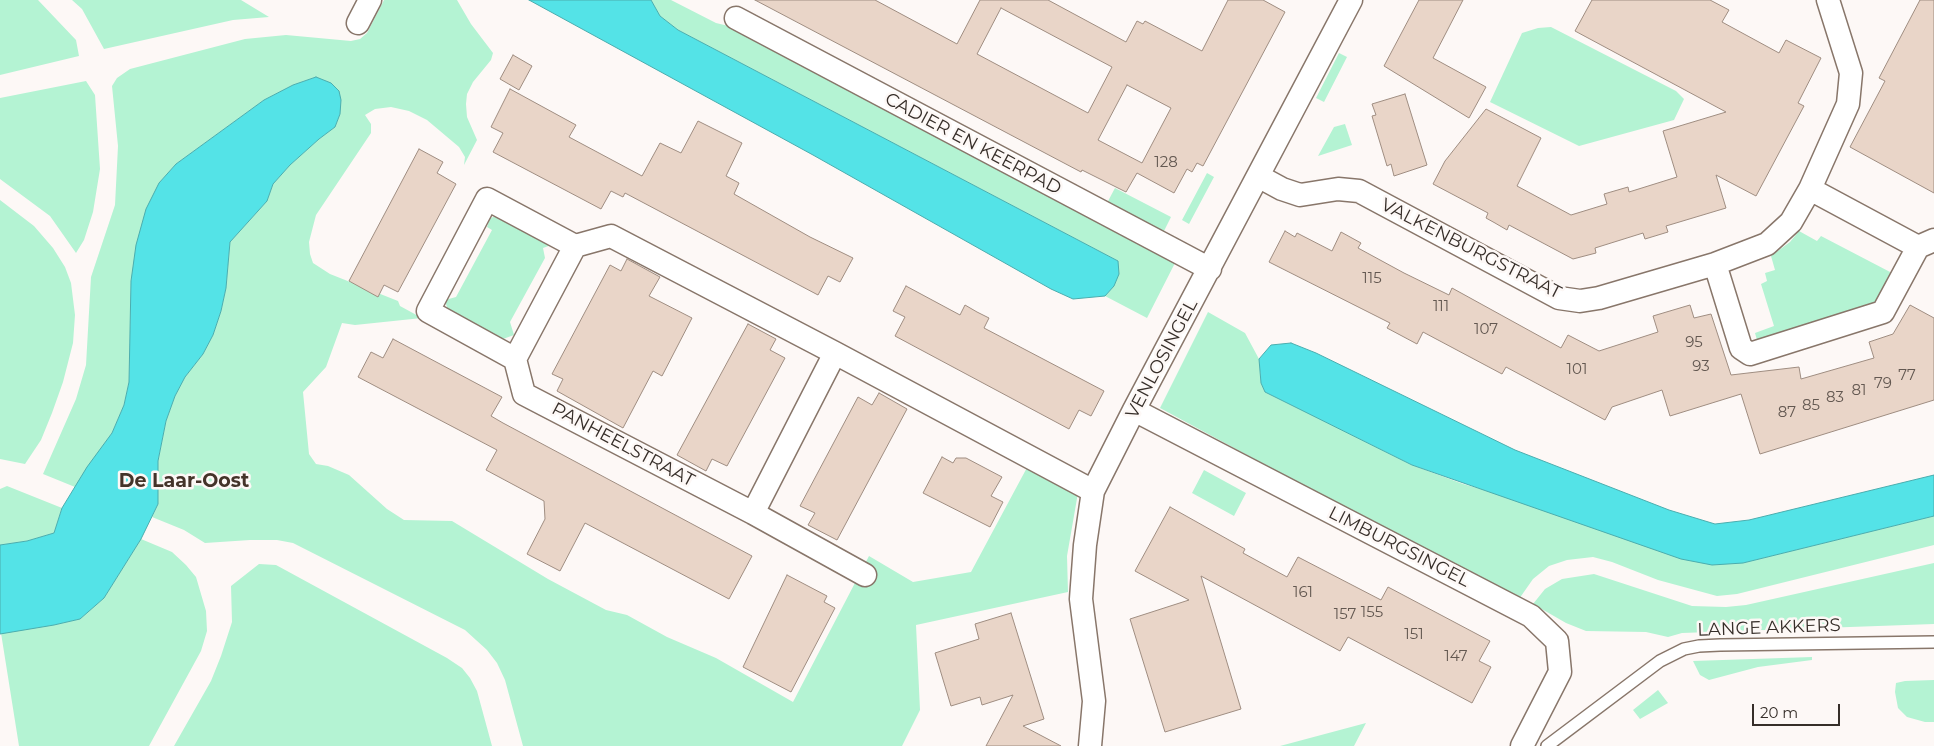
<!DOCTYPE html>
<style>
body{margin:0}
#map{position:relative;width:1934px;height:746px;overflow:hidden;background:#fdf8f6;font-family:Montserrat,sans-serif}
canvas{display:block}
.scale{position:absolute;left:1752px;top:704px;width:88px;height:22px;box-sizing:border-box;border:2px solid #362e29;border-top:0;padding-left:6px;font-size:15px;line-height:18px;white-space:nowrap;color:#362e29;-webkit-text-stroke:4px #fdf8f6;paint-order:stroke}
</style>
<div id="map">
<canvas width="1934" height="746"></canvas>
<div class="scale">20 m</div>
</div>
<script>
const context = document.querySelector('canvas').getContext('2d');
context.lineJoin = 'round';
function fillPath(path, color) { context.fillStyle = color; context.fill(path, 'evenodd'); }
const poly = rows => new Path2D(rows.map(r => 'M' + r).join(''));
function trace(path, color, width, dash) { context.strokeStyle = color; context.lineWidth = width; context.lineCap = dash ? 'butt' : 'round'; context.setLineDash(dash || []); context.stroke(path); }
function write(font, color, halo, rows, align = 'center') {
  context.font = font + ' Montserrat,sans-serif'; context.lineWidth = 5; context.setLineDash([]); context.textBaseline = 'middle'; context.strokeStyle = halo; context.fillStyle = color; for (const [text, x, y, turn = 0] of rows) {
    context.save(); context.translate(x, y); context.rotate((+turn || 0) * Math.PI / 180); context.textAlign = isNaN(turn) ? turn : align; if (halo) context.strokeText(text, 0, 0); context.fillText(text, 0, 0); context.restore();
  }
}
const green = poly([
 [0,0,38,0,76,40,79,56,0,75],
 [72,0,241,0,269,17,233,20,104,49,82,9],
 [384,0,457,0,471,24,493,53,491,60,473,82,467,94,466,104,467,117,477,140,464,165,465,157,459,147,427,120,409,111,391,107,375,109,365,115,371,124,371,133,316,215,309,242,310,254,313,263,330,274,398,301,400,306,422,318,355,325,342,323,326,367,303,392,309,454,316,464,328,466,349,475,387,509,404,520,452,521,548,579,606,610,627,615,667,637,716,658,793,702,869,556,913,582,971,572,1030,462,1079,487,1067,556,1068,592,916,625,920,710,902,746,523,746,505,680,497,663,487,650,465,630,293,543,277,540,250,540,205,543,184,530,152,517,158,504,158,461,166,421,175,396,185,377,203,354,213,335,221,311,226,288,230,242,267,201,273,184,290,165,319,139,335,127,340,114,316,77,293,85,264,100,176,164,159,183,131,281,129,382,124,405,112,433,75,487,43,474,76,399,86,365,91,277,115,205,118,146,112,86,117,78,130,69,245,39,286,35,351,41,360,39,367,33],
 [651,0,671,0,716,23,745,30,1176,261,1147,318,1105,296,1114,286,1118,274,1118,261,678,30,660,16],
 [1551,27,1676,91,1684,99,1674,120,1579,146,1490,102,1522,33,1538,28],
 [1339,53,1347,57,1324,102,1316,98],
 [86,81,95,95,100,169,93,212,84,240,76,253,50,216,0,179,0,98],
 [1345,124,1352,145,1318,156,1334,127],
 [1207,173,1214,177,1189,224,1182,220],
 [1115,188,1171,217,1163,233,1107,203],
 [0,200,34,226,53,248,65,267,71,283,75,315,73,343,63,382,52,413,41,440,25,464,0,459],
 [501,215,554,244,543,248,545,258,510,322,514,335,503,339,448,311,445,300,456,297,492,230,487,227,490,218],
 [1799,231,1817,241,1821,236,1892,273,1877,304,1757,340,1755,333,1774,326,1761,284,1767,281,1765,273,1775,270,1771,256,1790,242],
 [1208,312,1245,333,1259,359,1261,383,1265,392,1412,465,1463,484,1743,563,1934,516,1934,545,1737,594,1717,596,1658,580,1612,562,1593,557,1567,560,1549,566,1533,579,1519,599,1497,590,1160,408],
 [1204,470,1246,493,1234,516,1192,493],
 [7,486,62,508,54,533,27,541,0,545,0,489],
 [141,539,172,552,186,565,196,577,206,611,207,631,201,651,149,746,19,746,1,633,54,625,80,619,104,598],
 [1934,563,1934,624,1682,633,1668,637,1646,632,1586,631,1566,623,1533,604,1545,589,1562,579,1594,574,1692,606,1726,607,1746,605],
 [259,564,276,565,447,658,462,668,470,678,477,691,492,746,174,746,211,681,221,656,232,622,231,586],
 [1812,657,1812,660,1758,667,1709,680,1700,675,1693,661],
 [1934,680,1934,722,1925,722,1907,717,1898,708,1895,692,1896,683,1905,681],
 [1658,690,1668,703,1640,719,1633,710],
 [1366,723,1354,746,1280,746]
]);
const water = poly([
 [529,0,651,0,660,16,678,30,1118,261,1119,274,1114,286,1105,296,1073,299,1051,289,813,155,529,0],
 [316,77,331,83,339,91,341,100,340,114,335,127,319,139,290,165,273,184,267,201,230,242,226,288,221,311,213,335,203,354,185,377,175,396,166,421,158,461,158,504,141,539,104,598,80,619,54,625,0,634,0,545,27,541,54,533,62,508,87,467,112,433,124,405,129,382,131,281,136,245,146,209,159,183,176,164,264,100,293,85,316,77],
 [1291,343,1316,353,1515,450,1669,510,1715,524,1749,520,1934,475,1934,516,1743,563,1712,565,1681,559,1412,465,1265,392,1261,383,1259,359,1271,345,1291,343]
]);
const building = poly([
 [755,0,875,0,957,44,980,0,1048,0,1126,42,1137,21,1143,24,1145,21,1202,51,1228,0,1263,0,1285,12,1203,166,1197,163,1192,172,1187,169,1174,193,1137,173,1126,192,1082,170,1081,172,755,0],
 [1001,8,1112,67,1088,113,977,54,1001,8],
 [1127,85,1171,108,1142,163,1098,140,1127,85],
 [1419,0,1463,0,1433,58,1486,87,1469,118,1384,66,1419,0],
 [1592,0,1710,0,1729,10,1722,22,1779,53,1786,40,1821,58,1798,103,1804,106,1756,196,1716,175,1726,208,1666,226,1668,232,1645,239,1643,233,1595,248,1596,253,1573,259,1509,225,1507,230,1495,223,1486,218,1488,213,1433,184,1445,161,1486,109,1541,138,1517,186,1571,215,1607,204,1604,194,1628,187,1629,192,1677,177,1663,131,1726,112,1575,31,1592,0],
 [1920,0,1934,0,1934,193,1850,147,1885,81,1879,78,1920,0],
 [513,55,532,66,519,90,500,79,513,55],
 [510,89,576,125,569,137,642,176,660,143,681,153,698,121,742,143,726,176,739,183,734,194,810,237,853,258,840,282,828,276,818,295,625,193,623,197,611,191,601,209,493,152,503,133,491,127,510,89],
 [1405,94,1427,165,1394,176,1391,164,1387,166,1372,116,1376,115,1372,104,1405,94],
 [419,149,443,162,437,173,456,184,398,292,384,285,378,297,349,281,419,149],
 [1285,231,1295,237,1297,233,1332,251,1341,232,1361,243,1358,248,1404,273,1449,295,1452,288,1561,348,1568,335,1599,351,1658,332,1653,316,1690,305,1694,318,1711,314,1731,375,1799,367,1801,379,1874,358,1869,342,1893,334,1910,305,1934,318,1934,400,1760,454,1741,394,1670,416,1662,390,1612,407,1605,420,1506,367,1502,374,1423,332,1417,344,1387,328,1390,323,1269,262,1285,231],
 [627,259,660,277,649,296,692,318,662,376,653,371,623,428,557,391,563,379,552,374,610,265,621,271,627,259],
 [906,286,960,315,965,305,977,312,989,318,984,328,1104,391,1091,416,1079,410,1069,429,895,336,905,317,893,311,906,286],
 [748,324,776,339,770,350,785,358,727,466,712,459,706,471,677,455,748,324],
 [393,339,502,397,491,416,503,423,752,556,729,599,585,523,560,571,527,554,545,519,544,501,486,470,497,450,358,377,371,352,383,358,393,339],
 [879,393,907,409,837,540,808,525,815,513,800,506,858,397,872,405,879,393],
 [942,457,953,463,956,458,966,458,1002,477,991,496,1003,502,990,527,923,493,942,457],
 [1170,507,1245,549,1243,553,1287,577,1298,557,1381,600,1388,587,1490,641,1479,661,1491,667,1472,703,1348,637,1340,651,1201,576,1241,709,1165,732,1130,619,1189,600,1135,571,1170,507],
 [787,575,827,596,824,602,835,608,791,692,743,667,787,575],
 [1011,613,1044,719,1023,726,1061,746,986,746,1013,695,982,705,980,697,951,706,935,653,979,639,975,624,1011,613]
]);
const lane = poly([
 [1547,746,1660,661,1684,649,1699,646,1720,645,1934,642]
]);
const street = poly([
 [736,18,1210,269],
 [358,23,370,0],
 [1258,176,1282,189,1300,195,1338,189,1359,191,1559,298,1580,301,1599,298,1715,264,1767,244,1791,222,1810,189,1918,247],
 [1810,189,1848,104,1851,73,1828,0],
 [575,246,487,199,428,311,515,359,575,246,611,236,835,353,1093,491],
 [1715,264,1741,348,1750,354,1883,312,1918,247,1934,240],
 [515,359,524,394,753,513,865,575],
 [1134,410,1531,616,1557,641,1560,672,1522,746],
 [753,513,835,353],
 [1090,746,1094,701,1081,599,1085,545,1093,491,1134,410,1351,0]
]);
const numberNames = [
 ["128",1166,163],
 ["115",1372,279],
 ["111",1441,307],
 ["107",1486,330],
 ["95",1694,343],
 ["93",1701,367],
 ["101",1577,370],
 ["77",1907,376],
 ["79",1883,384],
 ["81",1859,391],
 ["83",1835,398],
 ["85",1811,406],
 ["87",1787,413],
 ["161",1303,593],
 ["155",1372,613],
 ["157",1345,615],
 ["151",1414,635],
 ["147",1456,657]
];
const streetNames = [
 ["CADIER EN KEERPAD",973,144,28],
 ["VALKENBURGSTRAAT",1471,249,27],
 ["VENLOSINGEL",1162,359,-62],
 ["PANHEELSTRAAT",623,445,28],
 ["LIMBURGSINGEL",1399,547,27],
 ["LANGE AKKERS",1769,628,-2]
];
const neighbourhoodNames = [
 ["De Laar-Oost",184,481]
];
fillPath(green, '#b4f3d3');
fillPath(water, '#54e3e7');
trace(water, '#4badae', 1);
fillPath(building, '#e9d5c8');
trace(building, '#9f8d81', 1);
trace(lane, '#88766a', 14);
trace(street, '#88766a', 25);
trace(lane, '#fff', 11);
trace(street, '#fff', 22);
write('15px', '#635851', null, numberNames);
write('18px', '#362e29', '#fdf8f6', streetNames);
write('bold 19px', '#44342a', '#fdf8f6', neighbourhoodNames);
</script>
